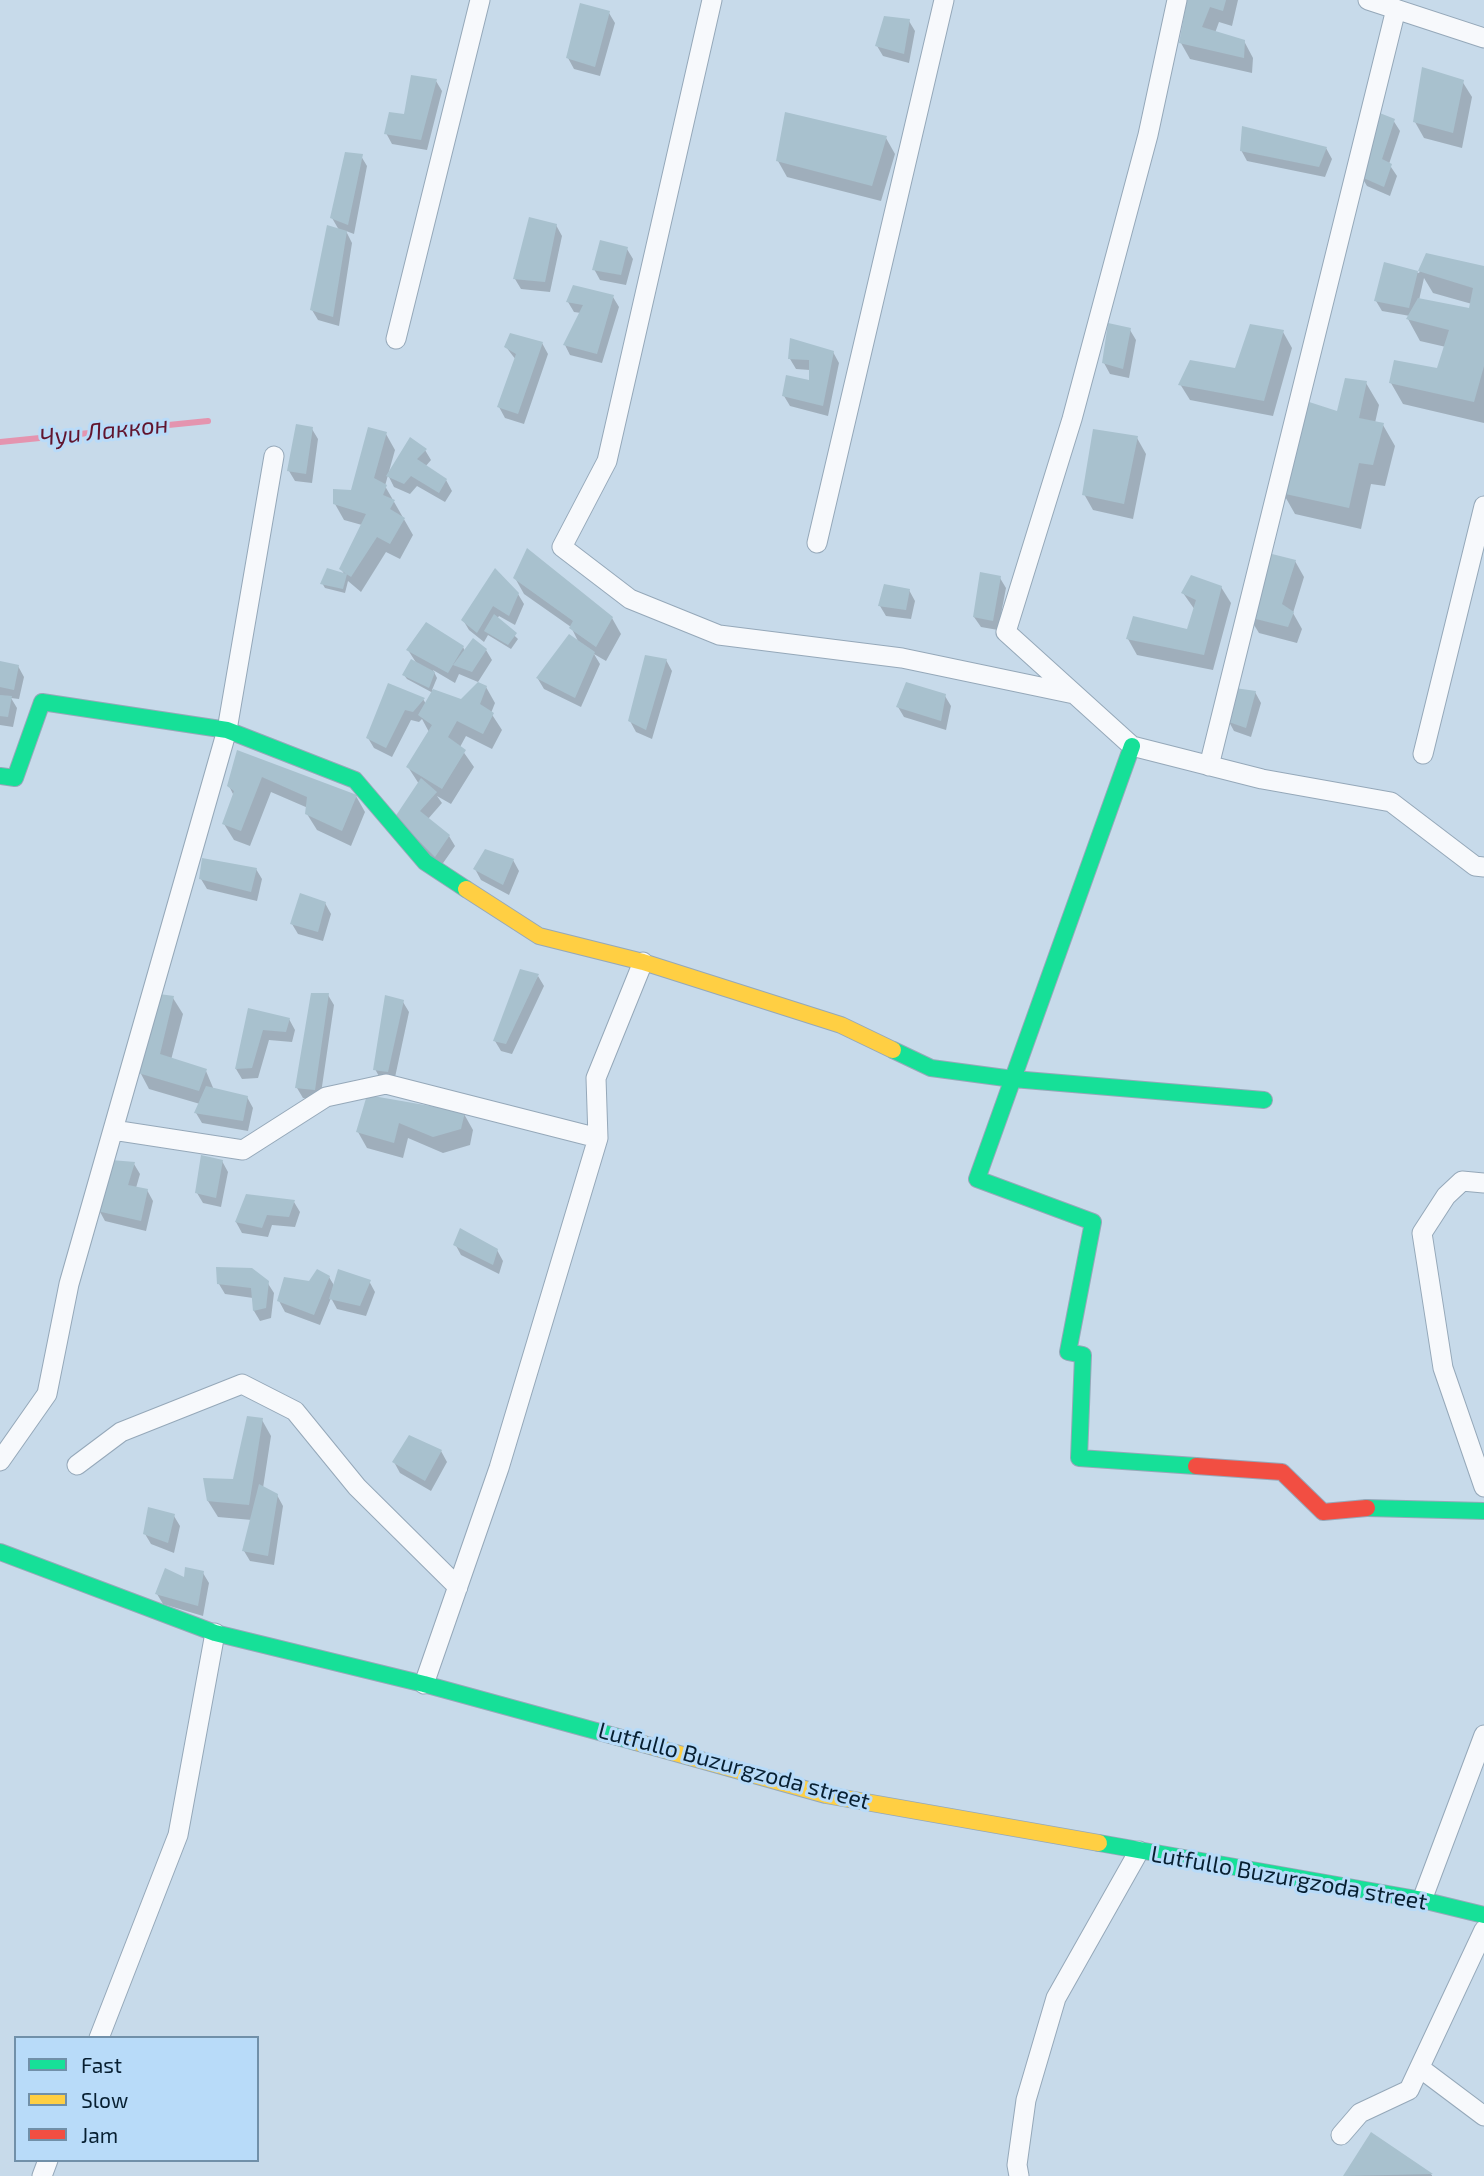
<!DOCTYPE html>
<meta charset="utf-8">
<style>
body{margin:0}
#map{position:relative;width:1484px;height:2176px;overflow:hidden;background:#c7daea;font-family:"Exo 2",sans-serif}
canvas{display:block}
.legend{position:absolute;left:14px;top:2036px;width:245px;height:126px;box-sizing:border-box;background:#b8dbf9;border:2px solid #7190a9;margin:0;padding:9px 12px;list-style:none;font-size:21px;color:#071f31}
.legend li{display:flex;align-items:center;gap:14px;height:35px}
.legend b{width:35px;border:2px solid #7190a9}
</style>
<div id="map">
<canvas width="1484" height="2176"></canvas>
<ul class="legend">
<li><b style="height:9px;background:#16e098"></b>Fast</li>
<li><b style="height:9px;background:#ffcf43"></b>Slow</li>
<li><b style="height:9px;background:#f24e42"></b>Jam</li>
</ul>
</div>
<script>
const context = document.querySelector('canvas').getContext('2d');
context.lineJoin = 'round';
function fillPath(path, color) { context.fillStyle = color; context.fill(path, 'evenodd'); }
const poly = rows => new Path2D(rows.map(r => 'M' + r).join(''));
function trace(path, color, width, dash) { context.strokeStyle = color; context.lineWidth = width; context.lineCap = dash ? 'butt' : 'round'; context.setLineDash(dash || []); context.stroke(path); }
function write(font, color, halo, rows, align = 'center') {
  context.font = font + ' "Exo 2",sans-serif'; context.lineWidth = 6; context.setLineDash([]); context.textBaseline = 'middle'; context.strokeStyle = halo; context.fillStyle = color; for (const [text, x, y, turn = 0] of rows) {
    context.save(); context.translate(x, y); context.rotate((+turn || 0) * Math.PI / 180); context.textAlign = isNaN(turn) ? turn : align; if (halo) context.strokeText(text, 0, 0); context.fillText(text, 0, 0); context.restore();
  }
}
const shadow = poly([
 [1189,0,1238,0,1232,26,1219,22,1215,33,1244,41,1253,58,1252,73,1190,59,1181,43],
 [609,13,615,23,600,76,574,69,568,58],
 [909,21,915,31,909,63,883,56,877,46],
 [436,81,442,91,427,150,392,144,386,133],
 [1462,81,1472,97,1462,148,1424,138,1415,122],
 [1393,120,1400,131,1389,164,1397,176,1390,196,1367,186,1361,176],
 [886,138,895,154,881,201,787,177,778,161],
 [1326,148,1332,159,1325,177,1247,161,1241,150],
 [361,156,367,166,354,234,346,231,352,243,339,326,318,320,312,310,339,230,332,218],
 [556,225,562,236,550,292,521,289,515,279],
 [627,249,633,259,626,285,600,280,594,269],
 [1427,255,1484,268,1484,423,1403,404,1391,383,1438,370,1446,347,1420,341,1408,319,1410,316,1382,311,1376,301,1385,264,1419,273],
 [1424,278,1433,293,1472,304,1470,311,1419,300],
 [613,297,619,307,602,363,570,355,565,345,581,313,574,312,568,302],
 [1130,330,1136,340,1129,378,1110,374,1104,363],
 [1283,332,1292,348,1273,416,1190,400,1180,384,1236,370],
 [542,343,548,354,524,424,505,418,499,407,516,360,506,347],
 [833,352,839,363,828,416,790,406,784,396,810,382,810,370,796,369,790,359],
 [1366,383,1379,405,1375,423,1383,425,1395,446,1385,486,1371,484,1361,529,1295,514,1283,493,1338,413],
 [312,429,318,439,312,483,295,481,289,471],
 [386,434,395,450,388,475,425,450,431,460,425,467,446,480,452,491,445,502,417,486,410,494,394,487,388,475,385,486,413,535,400,559,386,552,361,592,348,581,345,593,325,588,322,583,345,575,341,569,362,525,344,520,335,504,353,491],
 [1137,438,1146,454,1133,519,1093,510,1084,494],
 [1295,561,1304,577,1293,613,1302,629,1297,643,1259,633,1249,617],
 [515,578,612,618,621,634,606,661,594,654,600,664,581,707,544,689,538,679,579,643,571,627,524,594],
 [1000,578,1006,588,998,630,981,627,974,617],
 [1221,587,1231,603,1213,670,1137,655,1128,639,1189,631,1195,610,1183,593],
 [909,590,915,601,911,619,886,616,880,606],
 [518,594,524,604,515,625,499,616,497,619,518,639,511,649,488,635,484,642,469,630,463,620],
 [463,647,465,651,486,650,492,660,478,682,459,674,455,683,433,670,437,678,432,690,461,701,486,687,495,703,491,713,502,730,492,749,466,736,460,747,474,767,451,804,437,796,442,803,428,819,449,836,455,846,441,866,403,828,419,784,408,767,429,732,422,719,419,722,411,720,392,757,374,748,368,738,389,686,423,699,426,704,433,693,407,679,404,675,417,664,408,650],
 [666,660,672,671,652,739,636,732,630,721],
 [0,663,18,666,24,677,19,699,11,698,17,708,13,727,0,725],
 [1255,692,1261,703,1251,737,1234,731,1228,720],
 [945,696,951,706,946,730,904,717,898,707],
 [238,753,356,796,365,812,351,846,317,830,307,814,308,808,271,792,250,846,234,840,224,824,234,796,229,786],
 [513,860,519,871,509,895,481,880,475,869],
 [256,869,262,879,257,901,207,889,201,879],
 [325,903,331,914,323,941,298,934,292,924],
 [538,976,544,986,512,1054,501,1051,495,1041],
 [328,995,334,1005,320,1100,303,1098,297,1088],
 [173,998,183,1014,171,1060,206,1071,214,1090,247,1097,253,1108,248,1131,202,1123,196,1113,200,1104,149,1089,140,1072],
 [403,1002,409,1012,394,1082,381,1080,375,1069],
 [249,1010,289,1019,295,1030,292,1042,269,1040,258,1078,242,1079,236,1069],
 [369,1097,464,1114,473,1130,470,1145,443,1153,408,1138,403,1158,367,1148,358,1132],
 [222,1161,228,1172,221,1207,203,1203,197,1193],
 [134,1164,140,1174,136,1188,147,1190,153,1201,146,1231,105,1221,99,1210],
 [247,1196,294,1202,300,1212,295,1227,272,1225,268,1237,242,1233,236,1222],
 [455,1244,497,1250,503,1261,499,1274,461,1255],
 [329,1277,335,1287,369,1281,375,1292,366,1316,337,1309,331,1298,320,1325,285,1312,279,1301],
 [267,1282,274,1293,271,1318,260,1321,254,1311,253,1298,225,1294,219,1284],
 [262,1420,271,1436,263,1488,277,1495,283,1506,274,1565,250,1561,244,1551,252,1520,218,1517,208,1501,235,1481],
 [441,1451,447,1462,431,1491,400,1473,394,1462],
 [174,1516,180,1526,174,1553,151,1544,145,1534],
 [203,1573,209,1583,203,1616,163,1604,157,1594],
 [1371,2134,1432,2175,1432,2176,1346,2176]
]);
const stream = poly([
 [0,442,208,421]
]);
const building = poly([
 [1187,0,1226,0,1223,11,1210,7,1202,27,1245,40,1244,58,1179,43],
 [580,3,610,11,595,67,566,58],
 [884,16,910,19,904,54,875,46],
 [1422,67,1464,80,1453,133,1413,122],
 [411,75,437,79,421,140,384,134,389,112,404,114],
 [1372,110,1395,119,1382,159,1392,164,1384,187,1359,176],
 [785,112,887,136,872,186,776,161],
 [1242,126,1327,147,1319,167,1240,151],
 [345,152,363,154,348,225,330,218],
 [529,217,557,224,545,282,513,279],
 [327,225,347,231,333,317,310,310],
 [600,240,628,247,621,275,592,270],
 [1426,253,1484,266,1484,366,1474,402,1389,383,1394,360,1437,368,1449,330,1406,319,1418,298,1469,308,1473,288,1418,271],
 [1384,262,1418,271,1409,308,1374,301],
 [573,285,614,295,597,354,563,345,583,305,566,302],
 [1108,323,1131,328,1123,369,1102,363],
 [1250,324,1284,330,1264,401,1178,385,1190,360,1235,368],
 [510,333,543,342,518,414,497,407,516,354,504,347],
 [790,338,834,351,823,406,782,396,786,375,809,380,809,360,788,359],
 [1345,378,1367,381,1359,418,1384,423,1373,465,1359,463,1349,508,1281,493,1303,400,1337,411],
 [296,424,313,427,306,474,287,471],
 [368,427,387,432,374,478,387,485,383,495,395,500,390,509,405,518,390,544,377,537,351,577,339,569,366,514,333,504,333,489,351,490],
 [1093,429,1138,436,1124,504,1082,495],
 [410,437,427,449,417,459,447,479,439,493,411,476,404,484,386,476],
 [527,548,613,617,596,647,569,628,573,621,513,578],
 [1264,552,1296,560,1282,604,1294,612,1288,627,1248,617],
 [327,568,347,574,343,589,320,584],
 [495,568,519,593,509,616,493,606,477,633,461,620],
 [980,572,1001,576,993,621,973,617],
 [1191,575,1222,586,1204,655,1126,639,1133,616,1187,629,1196,600,1181,593],
 [884,584,910,589,906,610,878,606],
 [494,614,517,633,508,645,484,631],
 [426,622,464,646,448,673,406,650],
 [569,634,595,652,575,698,536,678],
 [473,638,487,649,472,672,453,665],
 [645,655,667,659,646,730,628,721],
 [411,659,435,672,429,688,402,675],
 [0,661,19,665,14,690,0,687],
 [478,682,487,686,480,704,494,713,483,734,457,721,448,737,466,750,442,789,406,767,432,725,418,715,433,689,461,699],
 [906,682,946,694,941,721,896,707],
 [388,683,425,698,413,712,405,710,386,748,366,738],
 [1235,688,1256,691,1246,728,1226,721],
 [0,695,12,696,8,717,0,716],
 [237,750,357,795,342,831,305,814,307,797,262,777,241,831,222,824,234,791,227,786],
 [421,778,437,792,420,811,450,835,435,857,395,817],
 [485,849,514,859,503,885,473,869],
 [202,858,257,868,251,892,199,879],
 [300,893,326,902,318,932,290,924],
 [520,969,539,974,506,1044,493,1041],
 [311,993,329,993,315,1090,295,1088],
 [159,994,174,996,160,1054,207,1069,199,1091,138,1073],
 [385,995,404,1000,388,1072,373,1070],
 [248,1008,290,1018,286,1032,263,1030,252,1068,235,1069],
 [206,1086,248,1096,243,1121,194,1113],
 [367,1095,465,1112,461,1129,433,1137,399,1123,394,1143,356,1132],
 [201,1155,223,1160,216,1198,195,1193],
 [111,1160,135,1162,128,1185,148,1189,141,1221,97,1211],
 [246,1194,295,1200,289,1217,267,1215,262,1228,235,1222],
 [460,1228,498,1249,493,1265,453,1245],
 [216,1267,252,1268,269,1281,266,1308,253,1311,251,1288,217,1284],
 [317,1269,330,1276,314,1315,277,1301,284,1277,309,1281],
 [338,1269,371,1280,360,1306,329,1299],
 [247,1416,263,1418,249,1505,207,1501,203,1478,233,1479],
 [409,1435,442,1450,425,1481,392,1462],
 [259,1484,278,1494,268,1556,242,1551],
 [148,1507,175,1514,168,1543,143,1534],
 [185,1567,204,1571,198,1606,155,1594,165,1568,184,1577],
 [1371,2132,1433,2174,1343,2176]
]);
const street = poly([
 [712,0,607,461,562,547,630,599,719,635,902,658,1074,694],
 [1177,0,1148,135,1072,419,1006,632,1132,746,1262,779,1391,802,1475,866,1484,867],
 [1368,0,1484,38],
 [396,339,480,0],
 [817,543,944,0],
 [1423,754,1484,506],
 [1209,766,1396,9],
 [113,1130,243,1150,326,1097,386,1084,598,1138],
 [1484,1183,1462,1181,1446,1196,1422,1233,1443,1368,1484,1487],
 [0,1461,47,1394,69,1284,227,730,274,456],
 [77,1465,121,1432,242,1384,295,1411,357,1487,458,1587],
 [424,1684,499,1468,598,1138,596,1078,643,962],
 [1422,1900,1484,1735],
 [99,2038,178,1835,215,1633],
 [1420,2068,1484,2116],
 [1341,2135,1360,2113,1409,2090,1484,1930],
 [42,2176,48,2160],
 [1019,2176,1017,2165,1026,2100,1056,1998,1139,1851]
]);
const fast = poly([
 [1132,746,977,1179,1093,1222,1068,1352,1083,1355,1079,1458,1196,1466],
 [0,776,15,778,42,702,227,730,355,780,425,862,466,889],
 [893,1050,931,1068,1013,1079,1264,1100],
 [1367,1508,1484,1511],
 [0,1552,215,1633,424,1684,636,1742],
 [1099,1843,1422,1900,1484,1915]
]);
const slow = poly([
 [466,889,539,936,643,962,841,1025,893,1050],
 [636,1742,826,1795,1099,1843]
]);
const jam = poly([
 [1196,1466,1282,1472,1323,1512,1367,1508]
]);
const streetNames = [
 ["Lutfullo Buzurgzoda street",734,1766,15],
 ["Lutfullo Buzurgzoda street",1289,1878,10]
];
const waterNames = [
 ["Чуи Лаккон",104,431,-6]
];
fillPath(shadow, '#0003');
trace(stream, '#e494af', 6);
fillPath(building, '#a8c1ce');
trace(street, '#95a8b9', 21);
trace(fast, '#95a8b9', 18);
trace(slow, '#95a8b9', 18);
trace(jam, '#95a8b9', 18);
trace(street, '#f7f9fc', 19);
trace(fast, '#16e098', 16);
trace(slow, '#ffcf43', 16);
trace(jam, '#f24e42', 16);
write('23px', '#071f31', '#b8dbf9', streetNames);
write('italic 24px', '#61152f', '#b8dbf9', waterNames);
</script>
